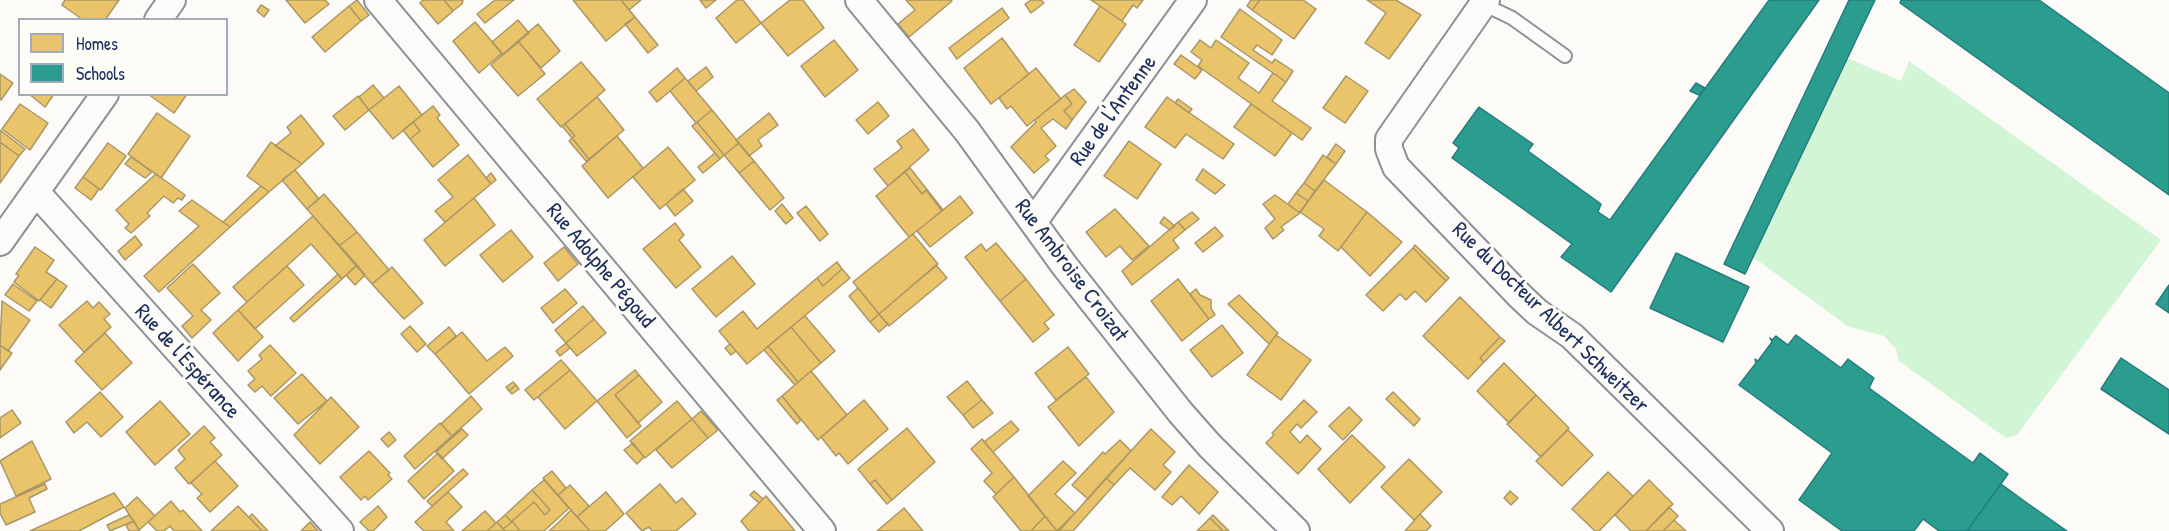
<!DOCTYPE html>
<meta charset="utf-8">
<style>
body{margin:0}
#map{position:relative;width:2169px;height:531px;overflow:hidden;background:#fcfbf8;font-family:"Patrick Hand",sans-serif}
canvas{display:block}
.legend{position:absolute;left:18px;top:18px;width:210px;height:78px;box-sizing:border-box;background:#fdfcf7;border:2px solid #a3aaba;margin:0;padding:8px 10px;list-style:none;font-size:18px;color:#1b2f5e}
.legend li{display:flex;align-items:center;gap:12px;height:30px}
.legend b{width:30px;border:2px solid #a3aaba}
</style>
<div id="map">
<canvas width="2169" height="531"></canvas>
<ul class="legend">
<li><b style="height:16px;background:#e9c46a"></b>Homes</li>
<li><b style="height:16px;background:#2a9d8f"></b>Schools</li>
</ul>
</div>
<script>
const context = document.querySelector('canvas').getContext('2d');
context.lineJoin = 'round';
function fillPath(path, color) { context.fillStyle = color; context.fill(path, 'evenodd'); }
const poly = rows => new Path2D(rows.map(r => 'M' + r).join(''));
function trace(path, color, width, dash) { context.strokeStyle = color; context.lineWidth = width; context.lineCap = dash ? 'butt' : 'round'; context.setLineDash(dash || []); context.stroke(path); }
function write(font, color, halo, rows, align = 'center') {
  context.font = font + ' "Patrick Hand",sans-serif'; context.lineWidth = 6; context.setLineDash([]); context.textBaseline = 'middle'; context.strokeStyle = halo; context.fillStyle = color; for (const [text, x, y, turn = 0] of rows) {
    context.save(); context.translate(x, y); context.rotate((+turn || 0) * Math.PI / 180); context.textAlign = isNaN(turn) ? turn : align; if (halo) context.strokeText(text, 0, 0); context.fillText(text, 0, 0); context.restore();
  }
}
const green = poly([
 [1847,58,1901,81,1909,61,2161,240,2017,435,2006,438,1899,361,1896,349,1884,336,1849,327,1753,257]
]);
const homes = poly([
 [65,0,119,0,105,20,83,20,62,5,65,0],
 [286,0,325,0,329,4,305,23,286,0],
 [357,0,369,15,361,21,349,6,357,0],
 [423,0,444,0,453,11,438,24,420,3,423,0],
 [444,0,463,0,462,4,453,11,444,0],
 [495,0,514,0,485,23,477,14,495,0],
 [573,0,621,0,635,17,606,41,573,0],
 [621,0,641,0,629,10,621,0],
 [700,0,716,0,706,8,700,0],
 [737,0,743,0,761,23,736,43,716,18,737,0],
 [790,0,803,0,824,28,788,56,761,23,790,0],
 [906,0,951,0,952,1,909,37,898,24,915,10,906,0],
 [1031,0,1041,0,1044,3,1031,13,1025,4,1031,0],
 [1091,0,1143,0,1137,8,1133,5,1122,21,1091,0],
 [1251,0,1260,0,1252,10,1247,6,1251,0],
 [1260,0,1303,0,1316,9,1294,39,1252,10,1260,0],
 [1367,0,1396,0,1421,15,1389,59,1365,43,1386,13,1367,0],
 [261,5,269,10,264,17,257,11,261,5],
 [349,6,361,21,325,52,312,37,349,6],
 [1100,6,1126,24,1099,62,1074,45,1100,6],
 [1002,8,1009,18,957,59,949,48,1002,8],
 [1240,9,1282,40,1272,55,1257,45,1253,50,1272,63,1275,59,1293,71,1286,82,1221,37,1240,9],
 [635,17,658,45,648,53,625,24,635,17],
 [518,20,529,33,503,55,492,42,518,20],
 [475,22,502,53,479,73,453,41,475,22],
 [538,24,560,51,541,68,518,41,538,24],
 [1002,38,1029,74,991,104,964,68,1002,38],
 [834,40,858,70,825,97,801,66,834,40],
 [1200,40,1211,48,1216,40,1249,63,1238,78,1259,93,1273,73,1286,82,1272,101,1311,128,1302,140,1198,66,1202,60,1191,52,1200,40],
 [518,41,545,74,518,96,491,65,518,41],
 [1181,55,1202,70,1195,79,1174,64,1181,55],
 [581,62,605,90,561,127,537,99,581,62],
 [706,67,713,77,696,91,688,81,706,67],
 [677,68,685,78,657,102,649,92,677,68],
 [1036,68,1061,99,1027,126,1011,106,1007,109,999,98,1036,68],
 [0,74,13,83,1,100,0,99,0,74],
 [1346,76,1368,91,1345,123,1323,108,1346,76],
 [685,78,712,110,696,123,670,91,685,78],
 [373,85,384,98,369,110,359,97,373,85],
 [399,86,422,115,393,139,369,110,399,86],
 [1074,89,1086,102,1072,120,1064,111,1072,104,1065,95,1074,89],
 [29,94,54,94,45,107,29,94],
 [148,94,187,94,174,113,148,94],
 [1065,95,1072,104,1064,111,1072,120,1066,129,1053,119,1041,128,1056,146,1045,156,1049,160,1034,173,1011,147,1036,122,1035,120,1065,95],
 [358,96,369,110,345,130,333,116,358,96],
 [597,97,624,130,589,159,572,138,575,136,565,124,597,97],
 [1167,97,1234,144,1223,159,1186,134,1175,148,1145,127,1167,97],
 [1178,99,1192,109,1189,113,1175,103,1178,99],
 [878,102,889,116,868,134,856,120,878,102],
 [20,104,48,123,30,150,2,129,20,104],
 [1251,104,1292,133,1275,156,1234,127,1251,104],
 [433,106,440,115,437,118,459,145,433,167,410,139,420,131,413,122,433,106],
 [712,110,739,143,724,155,697,122,712,110],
 [157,113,190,136,161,178,128,154,157,113],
 [769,113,778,125,758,140,762,146,749,156,736,140,769,113],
 [301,115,324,144,302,164,275,146,291,133,287,127,301,115],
 [413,122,420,131,410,139,403,130,413,122],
 [697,122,724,155,720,159,692,126,697,122],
 [565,124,575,136,572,138,562,126,565,124],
 [913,129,929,150,888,186,874,169,902,148,897,141,913,129],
 [0,130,25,149,19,156,0,142,0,130],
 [617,136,643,168,608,198,582,166,617,136],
 [572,138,589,159,586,161,569,141,572,138],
 [1129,141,1161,164,1137,199,1104,176,1129,141],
 [0,142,19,156,0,183,0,142],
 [271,142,302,164,269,192,247,176,271,142],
 [108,143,126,156,101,190,83,177,108,143],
 [739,143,754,161,739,173,724,155,739,143],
 [1336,144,1345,151,1336,164,1327,157,1336,144],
 [668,147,695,180,660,209,633,177,668,147],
 [715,153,720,159,703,173,698,167,715,153],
 [468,155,491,184,445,222,435,211,453,197,438,180,468,155],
 [1323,155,1336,164,1315,191,1304,183,1323,155],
 [131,157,152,172,145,178,125,164,131,157],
 [754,161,784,198,770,210,739,173,754,161],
 [910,168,943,210,942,211,926,190,922,194,905,172,910,168],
 [1203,169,1225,185,1215,194,1196,180,1203,169],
 [295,170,319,199,307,209,282,180,295,170],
 [905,172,922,194,926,190,942,211,909,237,876,196,905,172],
 [491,173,496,180,491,184,486,178,491,173],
 [156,174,185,195,182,200,178,198,173,203,164,196,147,213,150,216,131,233,125,228,129,224,116,210,156,174],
 [83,177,99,189,91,200,75,188,83,177],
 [1324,180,1367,212,1338,251,1319,236,1324,229,1300,212,1324,180],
 [1304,183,1315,191,1308,201,1296,193,1304,183],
 [261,186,269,192,230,227,223,222,261,186],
 [683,189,693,201,675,216,666,204,683,189],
 [1296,193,1308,201,1300,213,1288,204,1296,193],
 [324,194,357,232,339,246,307,209,324,194],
 [1275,195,1300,213,1281,227,1284,230,1273,239,1265,228,1275,219,1263,204,1275,195],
 [960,196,973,213,930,247,917,231,960,196],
 [474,198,495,225,445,266,424,240,474,198],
 [192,200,230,227,159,292,144,276,199,226,179,211,192,200],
 [782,204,793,218,786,224,775,211,782,204],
 [806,206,828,234,820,241,797,213,806,206],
 [1115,209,1149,246,1132,260,1120,246,1106,257,1086,232,1115,209],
 [1192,212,1199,219,1185,230,1178,222,1192,212],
 [1367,212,1402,242,1370,276,1341,247,1367,212],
 [313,216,357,265,342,279,311,244,247,302,233,287,313,216],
 [1164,217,1175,226,1170,230,1160,223,1164,217],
 [1178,222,1185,230,1173,240,1179,248,1132,285,1122,271,1178,222],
 [675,223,684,235,679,240,701,267,676,288,643,249,675,223],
 [1215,227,1223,236,1203,252,1195,243,1215,227],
 [511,230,533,257,503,282,480,255,511,230],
 [357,232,389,270,372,284,339,246,357,232],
 [913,234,938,264,879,314,853,282,913,234],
 [135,236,142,245,125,260,118,251,135,236],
 [996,243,1026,279,1000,301,965,257,981,244,986,251,996,243],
 [1415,245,1449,278,1446,281,1413,248,1415,245],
 [35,247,54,260,46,272,57,279,39,301,14,282,19,275,16,274,35,247],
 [564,247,578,264,558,281,544,263,564,247],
 [1413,248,1446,281,1426,302,1415,291,1406,300,1400,294,1383,311,1366,295,1413,248],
 [732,256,755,284,716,317,692,289,732,256],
 [837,262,842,269,823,286,817,278,837,262],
 [193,264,220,293,201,310,211,320,192,338,182,326,193,316,167,288,193,264],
 [357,265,365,275,355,285,346,275,357,265],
 [936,265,947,278,889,326,879,314,936,265],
 [287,266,304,285,255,329,238,310,287,266],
 [392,267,423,303,404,319,372,284,392,267],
 [842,269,850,278,747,364,719,331,743,311,757,329,817,278,823,286,842,269],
 [338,274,342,279,294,322,290,318,338,274],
 [57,279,67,286,51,308,40,300,57,279],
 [1026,279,1054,315,1044,323,1049,329,1033,342,1000,301,1026,279],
 [1178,279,1209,319,1182,341,1151,301,1178,279],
 [13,284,37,301,29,311,5,295,13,284],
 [858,288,879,314,870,322,849,296,858,288],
 [565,289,577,303,553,323,541,308,565,289],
 [1196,289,1200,295,1211,300,1211,308,1215,315,1209,319,1190,294,1196,289],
 [1239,295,1278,333,1269,344,1228,304,1239,295],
 [1460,297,1500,337,1480,358,1484,362,1468,379,1423,336,1460,297],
 [2,301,30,320,8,351,0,345,2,301],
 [87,301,93,308,99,302,110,314,104,319,111,327,84,352,59,325,87,301],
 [583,306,594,319,566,343,555,330,583,306],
 [238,310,263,337,238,361,213,333,238,310],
 [879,314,888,324,879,332,870,322,879,314],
 [805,316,835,351,821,363,791,327,805,316],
 [594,319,606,333,577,356,566,343,594,319],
 [1222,325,1243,353,1212,377,1190,350,1222,325],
 [410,326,426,344,417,352,401,334,410,326],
 [449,327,456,336,435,354,427,346,449,327],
 [791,327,821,363,798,382,768,346,791,327],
 [462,332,487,361,505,347,513,356,469,394,435,354,462,332],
 [105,333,132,363,102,390,75,361,105,333],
 [1276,335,1311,360,1281,400,1247,375,1276,335],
 [1500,337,1505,341,1484,362,1480,358,1500,337],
 [566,343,570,348,560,356,556,351,566,343],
 [730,344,736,351,731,355,725,348,730,344],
 [0,345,12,353,0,370,0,345],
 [270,345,296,373,271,396,262,386,255,392,248,385,255,379,248,371,262,359,259,355,270,345],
 [768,346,798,382,795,385,764,350,768,346],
 [1068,347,1089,374,1056,400,1035,373,1068,347],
 [561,360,570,370,534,400,525,390,561,360],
 [1504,363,1536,395,1509,423,1477,391,1504,363],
 [570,370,597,401,565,429,538,397,570,370],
 [635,370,639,375,615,395,641,426,627,438,597,401,635,370],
 [811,371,847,415,818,440,782,396,811,371],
 [302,374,327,401,298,424,274,398,302,374],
 [639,375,662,402,638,423,615,395,639,375],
 [1086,377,1114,412,1079,446,1048,407,1086,377],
 [967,381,982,400,963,415,947,397,967,381],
 [513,382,516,385,509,391,506,387,513,382],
 [516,385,519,389,512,394,509,391,516,385],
 [100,392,123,417,101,437,87,422,74,433,66,422,100,392],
 [1393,392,1420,419,1414,426,1386,399,1393,392],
 [1536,395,1569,428,1541,457,1507,424,1536,395],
 [471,396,482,409,452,436,441,424,471,396],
 [782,396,801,420,797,424,777,400,782,396],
 [331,397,359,427,320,464,294,435,331,397],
 [864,400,888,429,848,464,839,453,836,456,821,437,864,400],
 [982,400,993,413,973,428,963,415,982,400],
 [1304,400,1317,412,1301,428,1297,424,1290,432,1300,443,1307,435,1321,449,1298,474,1266,443,1274,435,1272,433,1304,400],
 [160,401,190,434,155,465,126,432,160,401],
 [677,401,692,419,645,458,630,441,677,401],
 [1349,407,1362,420,1343,440,1329,426,1349,407],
 [12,410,21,423,0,438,0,418,12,410],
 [701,411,718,430,708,438,692,419,701,411],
 [692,419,708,438,672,468,656,450,692,419],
 [1011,421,1019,430,993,452,984,442,1011,421],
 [440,423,452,436,415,469,404,456,440,423],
 [204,426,215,438,210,442,222,455,189,484,175,468,185,459,178,450,204,426],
 [907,428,935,462,892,500,875,480,870,484,858,469,907,428],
 [462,429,468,435,442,459,436,452,462,429],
 [1151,429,1175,452,1163,465,1171,472,1155,490,1130,468,1114,485,1106,478,1151,429],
 [1568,430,1593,455,1562,486,1536,461,1568,430],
 [389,432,396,440,388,447,381,439,389,432],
 [1352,435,1385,467,1350,503,1318,469,1352,435],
 [982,439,1014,477,996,494,984,481,992,473,971,449,982,439],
 [1120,440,1131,451,1088,499,1072,485,1103,452,1105,454,1120,440],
 [32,441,51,479,16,496,0,461,32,441],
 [633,443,644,457,637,464,624,450,633,443],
 [369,451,390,473,388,475,392,479,368,500,365,496,361,500,340,477,369,451],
 [438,453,454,471,424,499,408,481,438,453],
 [1409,459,1442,492,1414,520,1381,487,1409,459],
 [215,461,238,486,210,512,197,498,202,494,191,483,215,461],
 [1063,461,1076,473,1055,494,1075,513,1057,531,1028,496,1063,461],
 [1189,465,1218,492,1199,514,1181,496,1172,505,1162,497,1189,465],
 [463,469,468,474,432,506,427,501,463,469],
 [552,471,566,488,558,495,543,478,552,471],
 [1608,472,1633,496,1599,531,1595,531,1572,509,1608,472],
 [1014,477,1045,516,1031,531,1021,531,993,497,1014,477],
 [1106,478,1114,485,1073,531,1059,531,1106,478],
 [544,480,569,508,544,531,520,531,512,521,534,502,545,515,550,510,532,490,544,480],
 [875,480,892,500,887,504,870,484,875,480],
 [1649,480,1673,504,1646,531,1631,531,1615,515,1649,480],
 [45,484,47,489,29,498,35,512,6,525,0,513,0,504,45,484],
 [660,484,676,503,682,498,696,514,676,531,652,531,649,527,642,531,626,513,660,484],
 [570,485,589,506,577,517,558,495,570,485],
 [532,490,550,510,545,515,534,502,512,521,520,531,505,531,503,529,512,522,505,515,532,490],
 [754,491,763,499,759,503,750,495,754,491],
 [1510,491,1518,498,1511,505,1504,498,1510,491],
 [448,492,462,507,446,522,454,531,424,531,415,522,448,492],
 [606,492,624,514,605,531,590,531,577,517,606,492],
 [114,493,124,507,79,531,30,531,114,493],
 [766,496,795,531,749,531,741,521,766,496],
 [137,497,155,516,139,530,125,508,137,497],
 [171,501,180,512,183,510,202,531,174,531,170,526,164,531,157,531,148,522,171,501],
 [238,506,262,531,211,531,238,506],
 [378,506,387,517,373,531,369,531,360,522,378,506],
 [1669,507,1678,516,1663,531,1646,531,1669,507],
 [904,508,923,531,877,531,904,508],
 [571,510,590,531,549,531,558,523,571,510],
 [485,511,496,523,487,531,462,531,485,511],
 [252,514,268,531,262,531,249,517,252,514],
 [1420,514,1431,526,1426,531,1405,531,1420,514],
 [129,515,134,521,110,531,107,525,129,515],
 [505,515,512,522,503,529,497,522,505,515],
 [1213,515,1229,531,1223,531,1210,518,1213,515],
 [1045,516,1057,531,1031,531,1045,516],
 [1210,518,1223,531,1197,531,1210,518],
 [1674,520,1686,531,1663,531,1674,520],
 [134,521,139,530,140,531,129,531,126,525,134,521],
 [310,522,318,531,301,531,310,522],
 [497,522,505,531,487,531,496,523,497,522]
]);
const schools = poly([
 [1769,0,1819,0,1611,292,1561,257,1572,244,1452,158,1459,148,1453,143,1479,107,1533,144,1528,151,1601,204,1598,212,1610,220,1769,0],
 [1849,0,1875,0,1745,274,1724,264,1849,0],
 [1901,0,2039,0,2169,93,2169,195,1900,3,1901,0],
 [1696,83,1705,88,1699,95,1690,91,1696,83],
 [1676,253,1749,287,1723,342,1650,308,1676,253],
 [2169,285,2169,313,2156,304,2169,285],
 [1796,335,1841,368,1848,359,1874,378,1869,388,1973,463,1980,453,2008,474,1967,531,1939,531,1923,519,1914,531,1842,531,1799,500,1832,453,1739,385,1756,363,1755,359,1758,361,1772,342,1770,338,1772,340,1776,336,1788,345,1796,335],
 [2121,358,2169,390,2169,434,2101,389,2121,358],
 [2001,484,2027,503,2067,531,1967,531,2001,484]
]);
const lane = poly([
 [1483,4,1512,18,1565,56]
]);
const street = poly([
 [378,0,822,531],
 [859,0,967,131,1064,265,1180,412,1210,446,1296,531],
 [1486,0,1389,139,1389,149,1396,167,1520,296,1537,312,1572,336,1770,531],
 [158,20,172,0],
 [36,192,340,531],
 [1034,221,1193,0],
 [0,242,105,94]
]);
const streetNames = [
 ["Rue de l'Antenne",1114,111,-54],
 ["Rue Adolphe Pégoud",600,266,50],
 ["Rue Ambroise Croizat",1071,271,53],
 ["Rue du Docteur Albert Schweitzer",1550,318,44],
 ["Rue de l'Espérance",187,362,48]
];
fillPath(green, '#d2f5d5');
fillPath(homes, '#e9c46a');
trace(homes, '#ab9766', 1.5);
fillPath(schools, '#2a9d8f');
trace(schools, '#267c80', 1.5);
trace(lane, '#8c9097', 16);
trace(street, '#8c9097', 30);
trace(lane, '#fbfbf9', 12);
trace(street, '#fbfbf9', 26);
write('22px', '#1b2f5e', '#fdfcf7', streetNames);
</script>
